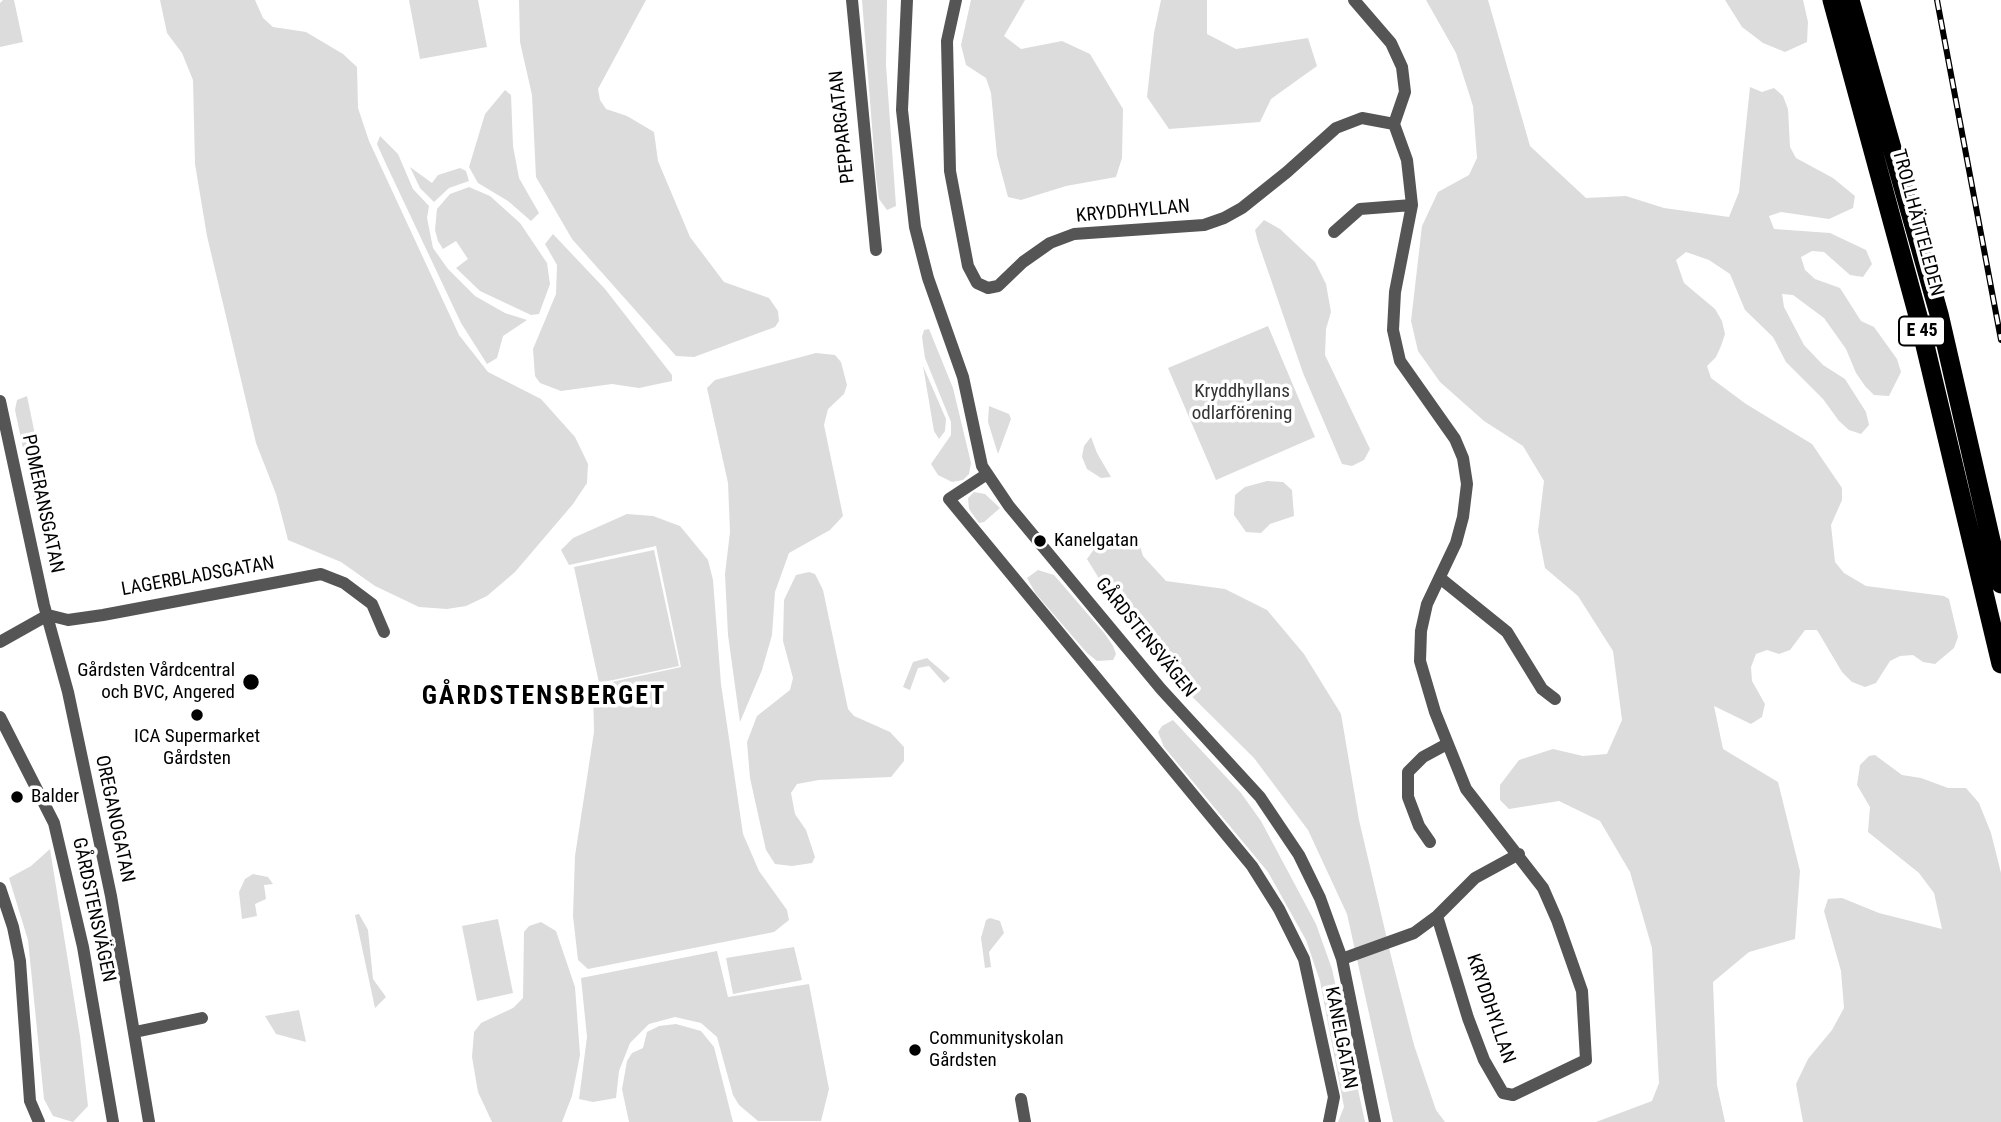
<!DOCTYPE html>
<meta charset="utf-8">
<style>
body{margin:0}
canvas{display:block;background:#fff}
</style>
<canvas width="2001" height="1122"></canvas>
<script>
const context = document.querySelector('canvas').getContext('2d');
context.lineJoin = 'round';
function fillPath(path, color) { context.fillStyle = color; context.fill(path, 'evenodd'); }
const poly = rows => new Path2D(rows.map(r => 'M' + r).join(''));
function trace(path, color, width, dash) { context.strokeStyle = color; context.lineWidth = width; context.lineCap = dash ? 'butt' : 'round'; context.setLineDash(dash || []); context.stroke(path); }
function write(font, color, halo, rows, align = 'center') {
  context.font = font + ' "Roboto Condensed",sans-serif'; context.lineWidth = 7; context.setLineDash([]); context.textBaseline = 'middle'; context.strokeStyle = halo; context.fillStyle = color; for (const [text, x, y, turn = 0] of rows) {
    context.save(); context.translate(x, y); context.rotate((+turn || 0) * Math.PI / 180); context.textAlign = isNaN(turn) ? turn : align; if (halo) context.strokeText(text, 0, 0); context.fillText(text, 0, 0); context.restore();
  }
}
const green = poly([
 [3,0,14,0,23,42,0,47,0,3],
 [160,0,255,0,263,18,273,27,306,32,343,54,357,67,358,108,369,141,459,335,488,372,541,399,575,437,588,464,587,483,573,504,515,572,487,596,466,606,447,609,419,607,375,586,341,562,288,540,276,494,256,443,207,236,195,164,193,80,182,53,167,33],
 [409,0,478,0,487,47,420,59],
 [519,0,646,0,598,89,600,100,606,109,627,116,654,132,658,161,690,237,724,282,769,298,778,311,779,321,775,327,694,357,676,356,572,239,536,177,532,95,520,42],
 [862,0,887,0,886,65,896,206,887,210,879,199,876,177],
 [971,0,1025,0,1004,36,1021,49,1062,41,1090,54,1123,109,1122,158,1116,177,1066,186,1021,200,1008,197,997,156,991,93,986,78,966,65,961,45],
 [1161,0,1207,0,1207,34,1236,49,1308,38,1317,66,1271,99,1260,122,1169,129,1147,97,1154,33],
 [1426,0,1488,0,1530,146,1586,198,1626,196,1664,208,1729,217,1739,192,1750,87,1762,92,1774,88,1783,96,1788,109,1790,147,1796,158,1833,178,1855,196,1853,208,1829,219,1781,212,1769,216,1774,229,1830,233,1866,250,1872,264,1863,277,1850,275,1824,252,1812,251,1801,257,1805,270,1815,279,1840,288,1861,321,1874,327,1897,359,1901,372,1889,396,1874,395,1865,386,1856,373,1846,349,1824,318,1793,295,1782,294,1784,307,1804,345,1823,365,1845,379,1866,412,1869,425,1861,434,1849,430,1839,421,1823,399,1786,362,1773,337,1745,310,1730,274,1709,260,1686,252,1676,260,1684,283,1715,309,1722,321,1725,334,1721,346,1716,357,1707,366,1711,378,1746,404,1812,444,1842,488,1842,500,1831,525,1835,562,1844,573,1866,586,1944,596,1949,599,1958,637,1954,648,1935,664,1923,662,1913,655,1900,656,1890,661,1876,683,1865,687,1852,682,1842,672,1817,630,1805,630,1790,650,1779,654,1767,650,1756,654,1751,667,1752,681,1765,704,1762,717,1751,724,1714,706,1723,749,1778,782,1800,871,1795,939,1749,952,1713,982,1717,1085,1725,1122,1596,1122,1652,1101,1659,1083,1652,948,1630,872,1600,821,1559,801,1509,809,1500,800,1500,785,1519,760,1553,749,1583,756,1607,754,1622,720,1613,651,1578,596,1545,568,1538,531,1544,481,1523,446,1484,421,1440,382,1418,351,1411,321,1422,226,1438,192,1469,175,1477,158,1473,106,1456,53],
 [1725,0,1803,0,1808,22,1807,42,1785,52,1763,43,1742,27],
 [505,90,511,95,513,146,519,178,539,213,531,221,508,201,478,183,469,167,485,114],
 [380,136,398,154,413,189,429,206,427,218,433,248,448,269,475,296,505,313,527,320,503,336,497,358,487,364,461,323,386,164,377,144],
 [410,167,432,183,438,175,460,168,466,171,469,181,449,188,434,202,420,188],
 [469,187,490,196,520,223,547,263,550,284,539,314,531,315,480,291,456,268,468,259,456,241,443,249,438,241,435,230,437,209,450,194],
 [1264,220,1280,229,1315,262,1326,284,1331,312,1326,329,1325,355,1370,449,1364,460,1352,466,1342,464,1303,373,1258,242,1255,230],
 [553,234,605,289,672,375,672,381,639,388,612,384,561,391,540,383,535,376,533,349,556,294,557,265,545,244],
 [1268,326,1315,437,1216,480,1168,368],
 [929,329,953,388,971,463,969,474,963,480,952,482,938,475,931,464,951,435,951,422,925,358,922,337,924,330],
 [816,353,835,355,841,362,847,385,844,394,828,409,824,425,843,516,830,530,789,553,775,592,772,635,762,670,740,722,728,635,725,574,730,532,728,483,707,388,715,380],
 [923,366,946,419,945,431,939,439,934,431],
 [27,396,52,517,38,520,15,410,17,400],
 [989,406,1009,414,1011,419,998,454,988,422],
 [1091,437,1097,453,1111,477,1101,478,1087,469,1082,457,1084,446],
 [1267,481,1283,482,1292,490,1294,516,1270,524,1261,533,1246,532,1234,515,1235,495,1245,487],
 [974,492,985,494,1000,508,984,522,979,523,969,509,968,498],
 [627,514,653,516,680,526,708,560,713,580,721,684,743,834,759,871,787,910,789,920,774,932,588,969,578,960,573,916,575,856,594,732,593,686,681,667,656,546,569,565,561,550,573,538],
 [1105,534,1137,536,1143,556,1166,581,1225,589,1267,610,1304,654,1341,714,1359,820,1391,956,1414,1045,1436,1110,1445,1122,1393,1122,1347,914,1308,830,1254,758,1140,645,1087,559],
 [654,550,679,666,599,683,574,567],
 [1038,570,1054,575,1105,634,1113,646,1116,654,1113,660,1097,661,1087,653,1036,594,1027,578],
 [809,572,815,574,823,590,848,709,854,716,890,732,904,747,904,761,891,777,819,780,797,784,791,793,795,814,806,830,815,857,812,863,792,866,775,864,766,850,750,778,747,742,757,716,790,690,793,678,783,641,784,600,796,575],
 [927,658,950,678,944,683,929,666,918,668,910,690,903,687,913,662],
 [1173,720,1241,793,1261,821,1316,924,1332,969,1365,1122,1338,1122,1344,1107,1320,981,1306,940,1268,872,1164,747,1158,732,1162,726],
 [1875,755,1902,775,1921,778,1948,788,1966,788,1979,803,1991,833,2001,873,2001,1122,1803,1122,1796,1084,1808,1059,1832,1030,1844,1008,1841,971,1824,911,1828,899,1842,898,1879,913,1942,929,1934,893,1919,873,1868,832,1870,807,1857,785,1860,765,1869,756],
 [50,849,80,1036,88,1106,73,1122,53,1116,44,1099,28,940,9,878,31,866],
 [253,874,268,877,273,884,264,885,266,899,255,904,257,916,242,919,239,892,245,879],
 [359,914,368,930,373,979,386,997,375,1008,355,915],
 [990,918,1000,921,1004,933,989,952,991,967,985,968,981,938,986,920],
 [498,919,513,993,477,1001,462,926],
 [541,922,556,931,575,987,580,1055,572,1096,562,1122,492,1122,478,1092,472,1057,474,1032,481,1023,513,1008,523,998,524,932,529,926],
 [794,947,802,980,733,994,726,958],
 [717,951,728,997,809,984,829,1089,821,1121,758,1121,739,1105,733,1095,717,1037,701,1023,675,1017,649,1024,630,1043,619,1071,616,1098,593,1102,579,1099,587,1037,581,978],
 [299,1010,306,1042,276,1034,265,1016],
 [676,1024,701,1031,714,1047,733,1122,629,1122,622,1089,627,1061,632,1053,643,1048,647,1032,659,1026]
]);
const minor = poly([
 [852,0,876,250],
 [907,0,902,110,915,227,928,278,963,377,982,466,1009,506,1161,689,1260,797,1299,855,1320,898,1342,959,1375,1122],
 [956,0,947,41,950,171,968,266,977,283,988,288,998,286,1023,262,1050,243,1074,234,1204,225,1224,218,1242,208,1287,172,1336,128,1362,118,1394,124,1405,92,1402,67,1391,43,1354,0],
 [1394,124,1407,160,1412,205,1395,292,1393,330,1400,361,1455,439,1463,458,1467,484,1463,517,1456,543,1427,604,1421,631,1420,661,1435,712,1466,789,1543,888,1557,920,1582,991,1586,1060,1513,1095,1503,1093,1484,1060,1468,1018,1437,916],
 [1334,232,1360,209,1412,205],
 [0,401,44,605,68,692,111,896,149,1122],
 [987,474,949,499,1252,866,1279,909,1304,959,1334,1097,1329,1122],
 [1440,578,1507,632,1542,689,1555,699],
 [0,642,48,615,68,620,103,615,321,574,344,583,372,604,384,632],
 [0,717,54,823,83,947,113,1122],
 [1430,842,1419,826,1408,797,1408,772,1423,757,1447,744],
 [0,888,13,927,20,961,30,1101,39,1122],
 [1342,959,1414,933,1437,916,1475,878,1519,854],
 [135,1032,202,1018],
 [1021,1099,1025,1122]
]);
const highway = poly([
 [1832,0,1918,316,2001,664],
 [1850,0,1939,314,2001,584]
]);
const rail = poly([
 [1937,0,2001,340]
]);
const markers = [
 [1040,541,7,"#000"],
 [251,682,9,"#000"],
 [197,715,7,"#000"],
 [17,797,7,"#000"],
 [915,1050,7,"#000"]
];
const shields = [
 [1922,331,46]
];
const shieldNames = [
 ["E 45",1922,331]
];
const streetNames = [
 ["PEPPARGATAN",843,127,-96],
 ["KRYDDHYLLAN",1133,212,-5],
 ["TROLLHÄTTELEDEN",1917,223,75],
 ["POMERANSGATAN",42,504,78],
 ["LAGERBLADSGATAN",198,577,-10],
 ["GÅRDSTENSVÄGEN",1145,638,51],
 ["OREGANOGATAN",114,819,78],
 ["GÅRDSTENSVÄGEN",93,910,78],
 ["KRYDDHYLLAN",1490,1009,71],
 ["KANELGATAN",1340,1038,79]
];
const parkNames = [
 ["Kryddhyllans",1242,392],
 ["odlarförening",1242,414]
];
const poiNames = [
 ["Kanelgatan",1054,541],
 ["Gårdsten Vårdcentral",235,671,"right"],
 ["och BVC, Angered",235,693,"right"],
 ["ICA Supermarket",197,737,"center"],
 ["Gårdsten",197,759,"center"],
 ["Balder",31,797],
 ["Communityskolan",929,1039],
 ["Gårdsten",929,1061]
];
const districtNames = [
 ["GÅRDSTENSBERGET",544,697]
];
fillPath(green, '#dcdcdc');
trace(minor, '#555', 12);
trace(highway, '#000', 19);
trace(rail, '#000', 6);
trace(rail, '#fff', 3.5, [10]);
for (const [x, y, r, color] of markers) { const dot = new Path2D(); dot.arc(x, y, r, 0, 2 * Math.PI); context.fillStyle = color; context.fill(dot); trace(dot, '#fff', 2.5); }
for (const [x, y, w] of shields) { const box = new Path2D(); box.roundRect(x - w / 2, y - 14.5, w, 29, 5); context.fillStyle = '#fff'; context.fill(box); trace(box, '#000', 2); }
write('bold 18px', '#000', null, shieldNames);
write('19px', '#000', '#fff', streetNames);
write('19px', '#333', '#fff', parkNames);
write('19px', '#000', '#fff', poiNames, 'left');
context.letterSpacing = '2px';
write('bold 26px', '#000', '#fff', districtNames);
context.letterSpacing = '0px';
</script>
